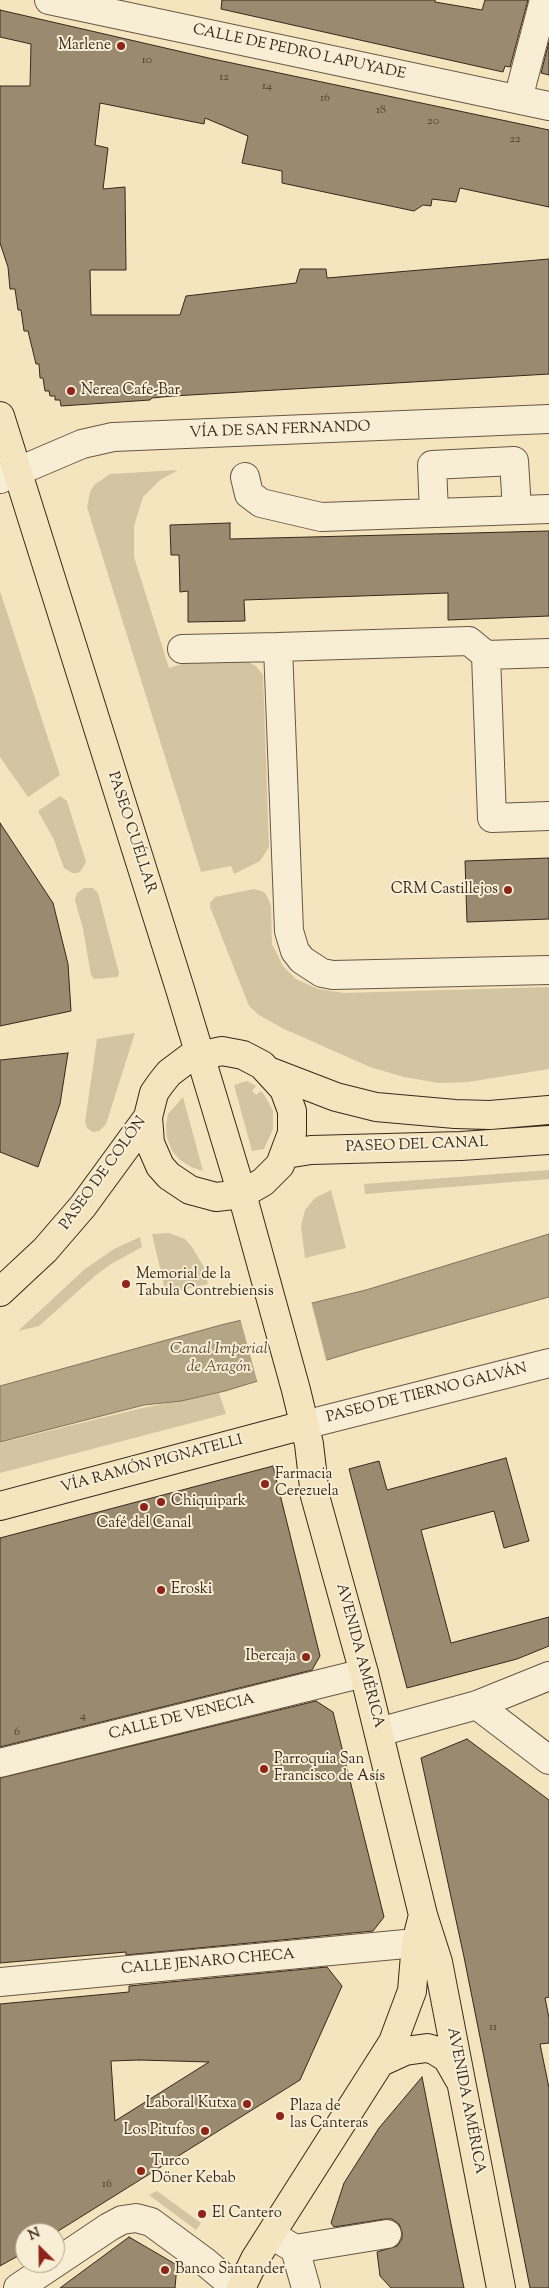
<!DOCTYPE html>
<meta charset="utf-8">
<style>
body{margin:0}
#map{position:relative;width:549px;height:2288px;overflow:hidden;background:#f4e5be;font-family:"Sorts Mill Goudy",serif}
canvas{display:block}
.north{position:absolute;left:15px;top:2223px;width:50px;height:50px;box-sizing:border-box;background:#f8eed5;border:1px solid #ab9f8b;border-radius:50%;rotate:337deg;font-size:14px;font-weight:700;line-height:20px;text-align:center;color:#38281b}
.north::after{content:'';display:block;margin:auto;width:18px;height:22px;background:#8f2418;clip-path:polygon(50% 0,100% 100%,50% 72%,0 100%)}
</style>
<div id="map">
<canvas width="549" height="2288"></canvas>
<div class="north">N</div>
</div>
<script>
const context = document.querySelector('canvas').getContext('2d');
context.lineJoin = 'round';
function fillPath(path, color) { context.fillStyle = color; context.fill(path, 'evenodd'); }
const poly = rows => new Path2D(rows.map(r => 'M' + r).join(''));
function trace(path, color, width, dash) { context.strokeStyle = color; context.lineWidth = width; context.lineCap = dash ? 'butt' : 'round'; context.setLineDash(dash || []); context.stroke(path); }
function write(font, color, halo, rows, align = 'center') {
  context.font = font + ' "Sorts Mill Goudy",serif'; context.lineWidth = 4; context.setLineDash([]); context.textBaseline = 'middle'; context.strokeStyle = halo; context.fillStyle = color; for (const [text, x, y, turn = 0] of rows) {
    context.save(); context.translate(x, y); context.rotate((+turn || 0) * Math.PI / 180); context.textAlign = isNaN(turn) ? turn : align; if (halo) context.strokeText(text, 0, 0); context.fillText(text, 0, 0); context.restore();
  }
}
const green = poly([
 [178,470,160,480,143,497,134,526,134,557,169,668,182,664,244,660,256,666,263,675,269,847,260,861,234,874,231,866,201,872,87,507,90,492,94,485,110,474],
 [0,591,60,775,28,797,0,757],
 [60,796,67,801,86,862,81,871,77,873,72,873,64,868,54,840,38,811],
 [84,888,93,888,98,893,119,973,118,977,94,979,91,975,83,929,75,900,77,893],
 [254,889,264,892,268,898,271,906,272,944,283,966,296,979,318,989,344,993,549,987,549,1069,468,1082,439,1083,404,1077,370,1067,282,1028,259,1015,249,1006,210,907,210,903,215,897],
 [135,1033,106,1124,99,1131,93,1132,87,1128,85,1122,97,1039],
 [247,1081,256,1086,252,1091,256,1095,261,1091,265,1096,273,1111,273,1129,264,1149,252,1151,234,1085],
 [183,1097,203,1171,191,1167,180,1160,172,1151,167,1138,166,1125,168,1114],
 [549,1170,549,1179,365,1194,364,1184],
 [331,1190,346,1248,305,1258,301,1226,305,1210,315,1198],
 [169,1233,185,1239,192,1247,204,1267,208,1284,166,1294,152,1234],
 [140,1237,142,1247,111,1264,96,1275,39,1326,18,1331,85,1269,114,1249],
 [219,1393,226,1414,0,1473,0,1443,142,1408],
 [157,2191,201,2223,196,2230,149,2195]
]);
const water = poly([
 [549,1234,549,1297,363,1349,225,1391,181,1401,144,1405,0,1442,0,1386,221,1325,366,1290,549,1234]
]);
const pier = poly([
 [311,1301,327,1363,258,1384,240,1318]
]);
const building = poly([
 [222,0,435,0,435,2,482,10,485,0,528,0,510,67,505,66,503,72,221,9,222,0],
 [0,10,213,59,549,130,549,207,460,188,456,202,432,199,431,206,423,205,414,211,282,183,282,171,242,163,248,136,205,118,204,124,100,103,95,145,108,148,103,189,125,187,126,270,90,270,91,315,180,315,186,296,296,283,300,269,326,269,327,278,549,259,549,374,173,396,152,398,150,400,61,406,60,400,55,400,55,396,50,396,49,391,45,391,43,378,40,378,39,364,36,364,28,331,24,331,21,310,18,310,15,289,10,289,8,267,0,243,0,86,30,86,31,44,0,37,0,10],
 [549,42,549,75,541,73,549,42],
 [230,523,230,539,549,531,549,616,448,620,448,593,244,600,245,621,188,622,188,591,180,592,179,555,171,555,170,525,230,523],
 [0,823,53,903,68,964,71,1011,0,1026,0,823],
 [549,858,549,919,467,922,465,861,549,858],
 [68,1053,60,1104,38,1167,0,1152,0,1060,68,1053],
 [506,1458,529,1541,504,1548,494,1511,421,1530,451,1643,549,1617,549,1646,517,1659,407,1688,349,1469,379,1461,387,1490,506,1458],
 [273,1466,320,1656,312,1670,0,1747,0,1538,273,1466],
 [316,1701,333,1712,384,1917,373,1931,126,1955,126,1952,0,1963,0,1778,316,1701],
 [467,1739,549,1800,549,1997,545,1998,549,2018,549,2043,540,2044,549,2088,549,2288,530,2288,464,1957,421,1758,467,1739],
 [327,1967,342,1986,300,2080,55,2233,25,2233,25,2252,0,2266,0,2004,129,1992,129,1986,327,1967],
 [139,2060,209,2062,115,2121,111,2061,139,2060],
 [422,2077,451,2224,464,2288,391,2288,380,2276,377,2252,397,2246,402,2239,402,2232,399,2224,392,2219,385,2219,334,2227,331,2223,344,2183,379,2128,422,2077],
 [129,2237,177,2265,175,2288,60,2288,129,2237]
]);
const minor = poly([
 [49,0,549,106],
 [518,99,544,0],
 [245,477,249,494,261,503,321,517,549,509],
 [0,479,82,444,113,437,549,419],
 [434,513,432,465,514,461,517,510],
 [182,649,278,647],
 [549,653,486,655,492,818,549,816],
 [486,655,469,641,278,647,289,931,295,951,302,960,322,973,333,975,549,970],
 [304,1425,549,1363],
 [477,1705,549,1760],
 [379,1732,477,1705,549,1676],
 [0,1763,364,1673],
 [0,1982,416,1943],
 [280,2240,295,2249,306,2288],
 [295,2249,387,2234],
 [18,2288,109,2227,122,2220,136,2218,151,2222,204,2261,236,2288]
]);
const major = poly([
 [0,416,180,989,242,1194,296,1390,309,1444,315,1496,364,1673,423,1915,438,1962,501,2288],
 [271,1072,336,1097,376,1107,455,1114,490,1115,549,1110],
 [286,1154,311,1150,461,1146,549,1140],
 [0,1292,45,1250,83,1206,148,1117,154,1093,161,1083,169,1073,189,1058,222,1051,243,1055,262,1065,284,1089,292,1111,292,1133,280,1165,263,1182,242,1194,216,1197,190,1190,169,1176,160,1166,150,1143,148,1117],
 [0,1506,304,1425],
 [383,2061,405,2051,427,2048,434,2050,447,2058,459,2079],
 [241,2288,255,2259,393,2042,412,1991,416,1943,422,1919]
]);
const markers = [
 [121,46,5,"#8f2418"],
 [71,391,5,"#8f2418"],
 [508,890,5,"#8f2418"],
 [126,1284,5,"#8f2418"],
 [265,1484,5,"#8f2418"],
 [161,1502,5,"#8f2418"],
 [144,1507,5,"#8f2418"],
 [161,1590,5,"#8f2418"],
 [306,1657,5,"#8f2418"],
 [264,1769,5,"#8f2418"],
 [247,2104,5,"#8f2418"],
 [280,2116,5,"#8f2418"],
 [205,2131,5,"#8f2418"],
 [141,2171,5,"#8f2418"],
 [202,2214,5,"#8f2418"],
 [165,2270,5,"#8f2418"]
];
const numberNames = [
 ["10",147,61],
 ["12",224,78],
 ["14",267,87],
 ["16",325,99],
 ["18",381,111],
 ["20",433,122],
 ["22",515,140],
 ["4",83,1717],
 ["6",17,1733],
 ["11",493,2028],
 ["16",107,2185]
];
const poiNames = [
 ["Marlene",111,46,"right"],
 ["Nerea Cafe-Bar",81,391],
 ["CRM Castillejos",498,890,"right"],
 ["Memorial de la",136,1275],
 ["Tabula Contrebiensis",136,1292],
 ["Farmacia",275,1475],
 ["Cerezuela",275,1492],
 ["Chiquipark",171,1502],
 ["Café del Canal",144,1524,"center"],
 ["Eroski",171,1590],
 ["Ibercaja",296,1657,"right"],
 ["Parroquia San",274,1760],
 ["Francisco de Asís",274,1777],
 ["Laboral Kutxa",237,2104,"right"],
 ["Plaza de",290,2107],
 ["las Canteras",290,2124],
 ["Los Pitufos",195,2131,"right"],
 ["Turco",151,2162],
 ["Döner Kebab",151,2179],
 ["El Cantero",212,2214],
 ["Banco Santander",175,2270]
];
const streetNames = [
 ["CALLE DE PEDRO LAPUYADE",299,53,12],
 ["VÍA DE SAN FERNANDO",280,431,-2],
 ["PASEO CUÉLLAR",131,833,72],
 ["PASEO DEL CANAL",417,1146,-2],
 ["PASEO DE COLÓN",104,1174,-54],
 ["PASEO DE TIERNO GALVÁN",427,1394,-14],
 ["VÍA RAMÓN PIGNATELLI",152,1465,-15],
 ["AVENIDA AMÉRICA",359,1656,75],
 ["CALLE DE VENECIA",182,1718,-14],
 ["CALLE JENARO CHECA",208,1963,-5],
 ["AVENIDA AMÉRICA",465,2101,79]
];
const waterNames = [
 ["Canal Imperial",219,1350],
 ["de Aragón",219,1368]
];
fillPath(green, '#d4c5a2');
fillPath(water, '#b4a587');
trace(water, '#82735c', 1);
fillPath(pier, '#f4e5be');
fillPath(building, '#9a8a70');
trace(building, '#38281b', 1);
trace(minor, '#675744', 30);
trace(major, '#38281b', 30);
trace(minor, '#f8eed5', 28);
trace(major, '#f4e5be', 28);
for (const [x, y, r, color] of markers) { const dot = new Path2D(); dot.arc(x, y, r, 0, 2 * Math.PI); context.fillStyle = color; context.fill(dot); trace(dot, '#f8eed5', 2); }
write('12px', '#504030', null, numberNames);
write('15px', '#38281b', '#f8eed5', poiNames, 'left');
write('15px', '#38281b', '#f8eed5', streetNames);
write('italic 16px', '#5d4e3b', '#f8eed5', waterNames);
</script>
